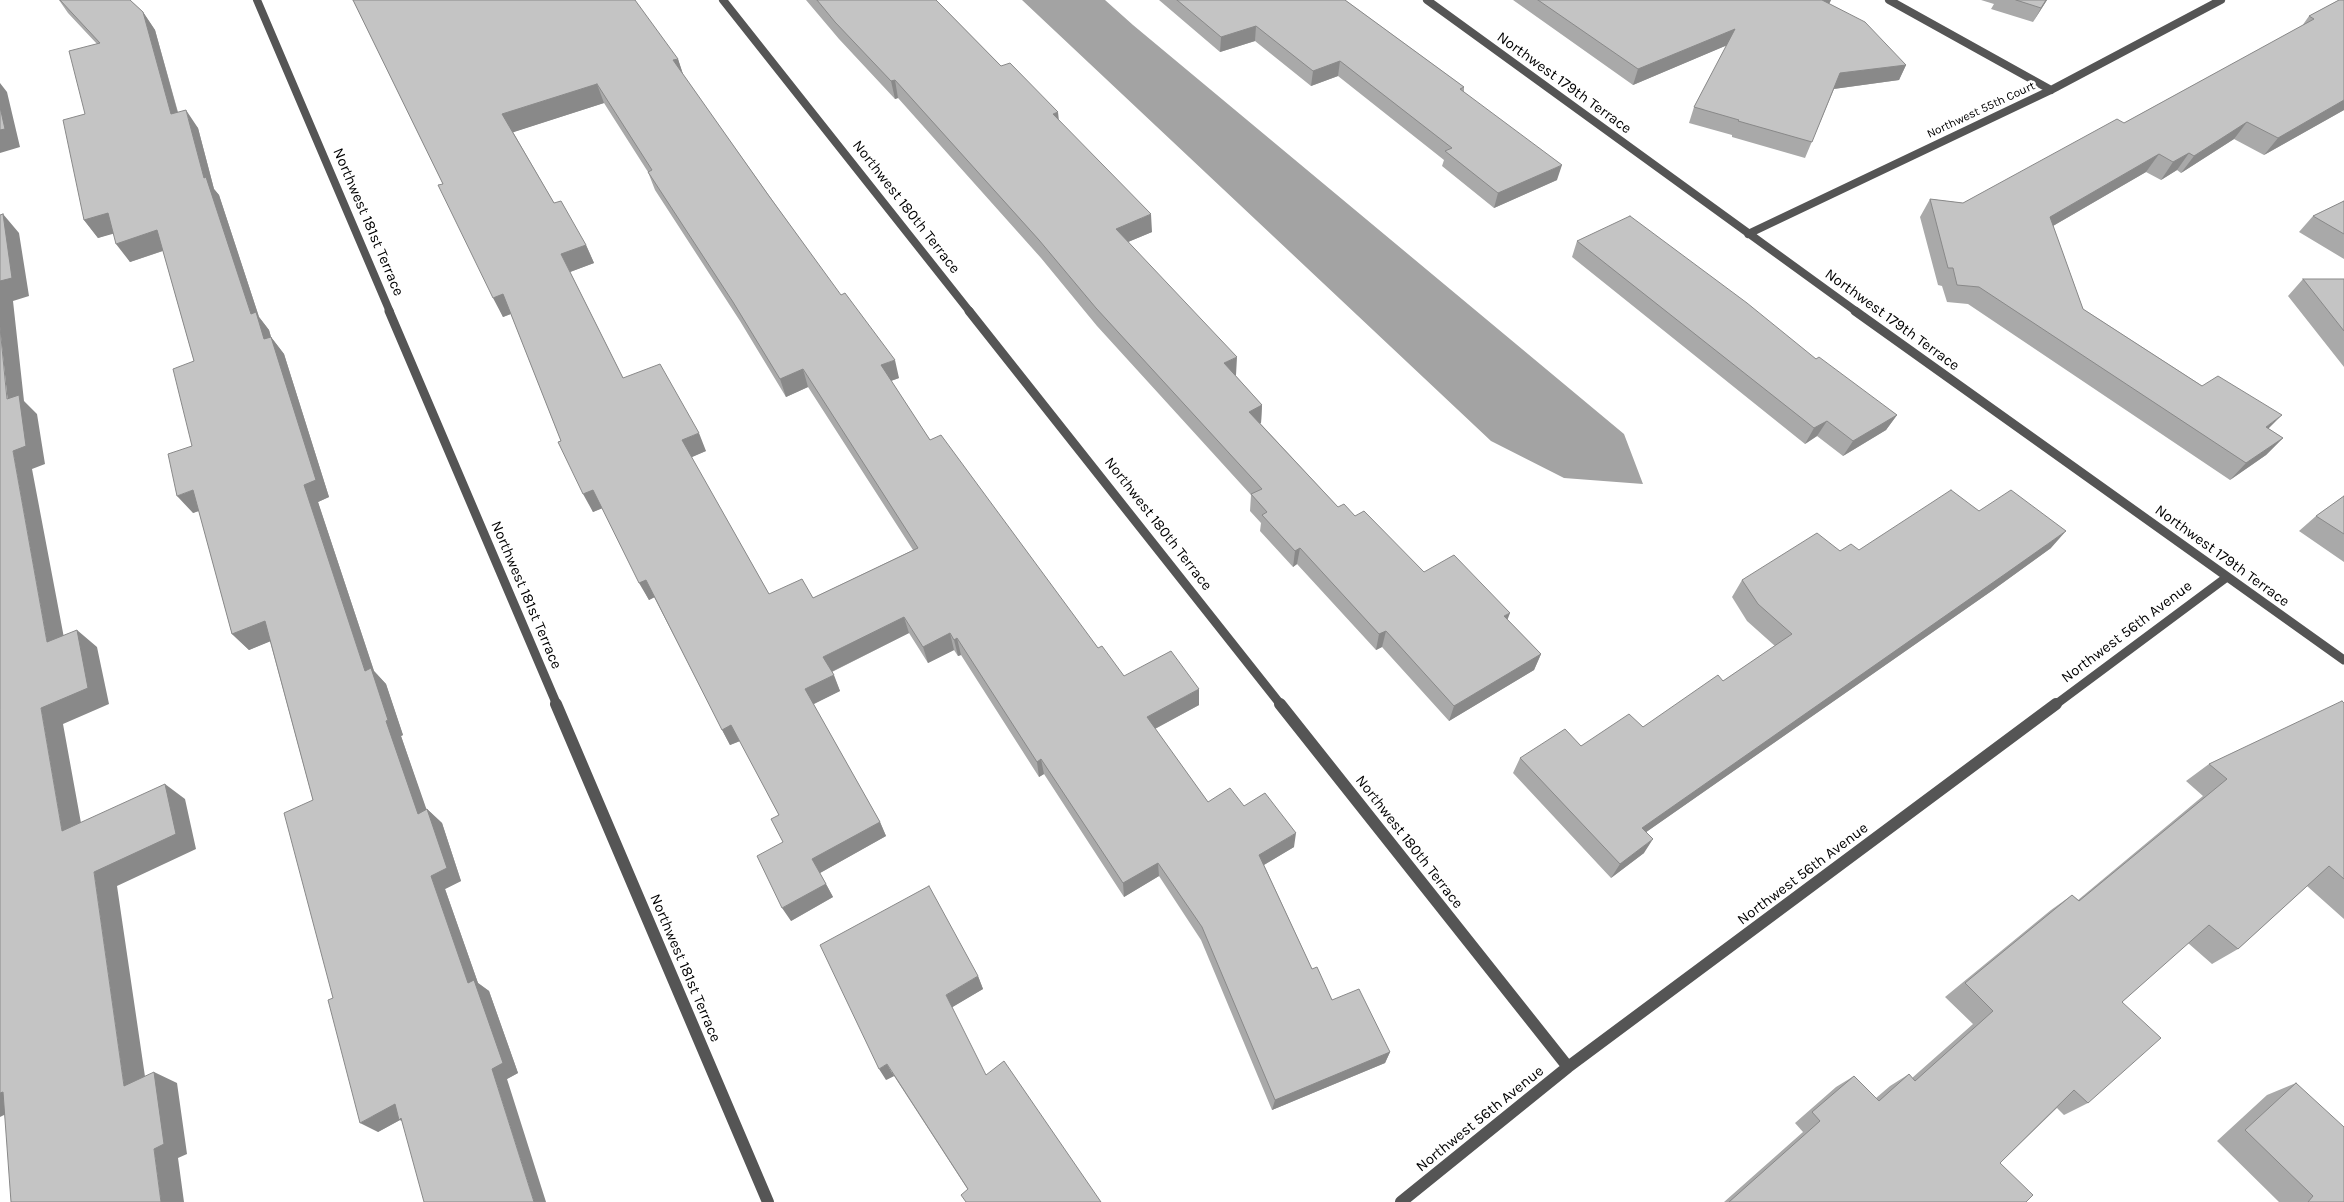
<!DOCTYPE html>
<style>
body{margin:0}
canvas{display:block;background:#fff}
</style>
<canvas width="2344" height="1202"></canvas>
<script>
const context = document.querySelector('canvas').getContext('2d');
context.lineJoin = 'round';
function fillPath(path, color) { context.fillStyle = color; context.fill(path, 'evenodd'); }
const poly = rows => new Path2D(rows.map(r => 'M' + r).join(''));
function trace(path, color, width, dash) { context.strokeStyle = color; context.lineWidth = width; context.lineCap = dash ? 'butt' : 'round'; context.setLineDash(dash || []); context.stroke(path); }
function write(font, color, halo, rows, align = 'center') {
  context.font = font + ' Karla,sans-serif'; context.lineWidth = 5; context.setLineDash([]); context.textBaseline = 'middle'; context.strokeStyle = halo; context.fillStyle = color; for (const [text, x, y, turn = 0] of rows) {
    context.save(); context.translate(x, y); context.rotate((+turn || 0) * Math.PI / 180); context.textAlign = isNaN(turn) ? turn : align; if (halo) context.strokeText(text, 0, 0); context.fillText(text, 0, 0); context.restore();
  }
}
const water = poly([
 [1022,0,1105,0,1133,25,1624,434,1643,484,1564,478,1491,441]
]);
const streetFar2 = poly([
 [257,0,390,312],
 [723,0,970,312],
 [1427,0,1857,312],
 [1889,0,2051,90],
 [1748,234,2051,90,2221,0]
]);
const streetFar1 = poly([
 [389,311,557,705],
 [969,311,1281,705],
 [1855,311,2344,660],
 [2055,705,2227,577]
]);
const street = poly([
 [556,704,768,1202],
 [1280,704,1568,1067],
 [1401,1202,1568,1067,2056,704]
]);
const wall = poly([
 [59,0,130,0,143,12,155,30,178,112,198,128,214,189,219,195,259,317,269,330,271,337,284,354,329,497,318,502,374,671,386,684,403,735,401,736,426,810,427,809,442,823,461,881,445,889,478,983,489,991,518,1073,507,1079,402,1121,400,1120,378,1132,333,998,313,800,270,641,249,650,232,634,199,511,193,513,192,446,194,361,163,251,130,262,113,233,98,238,84,220,85,114,97,44,68,13],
 [353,0,678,59,683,75,899,378,891,381,930,440,1098,648,1124,676,1199,705,1155,729,1208,802,1244,806,1294,847,1264,865,1312,969,1332,1000,1390,1052,1385,1063,1272,1110,1201,940,1159,876,1124,897,1044,774,1039,777,961,655,958,656,954,650,928,663,909,633,832,672,840,691,813,704,880,822,886,836,820,873,833,897,791,921,783,842,779,815,740,741,730,745,654,597,649,600,602,508,593,512,561,441,511,314,503,317,443,184],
 [604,103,648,172,655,190,740,321,786,397,808,387,913,550,813,598,769,594,691,457,706,451,623,378,570,272,594,263,586,245,554,203,513,132],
 [806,0,936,0,1001,66,1059,120,1152,232,1128,242,1236,375,1235,375,1262,405,1261,423,1260,423,1338,507,1355,516,1424,572,1508,620,1541,654,1534,670,1449,721,1382,647,1376,650,1297,564,1293,567,1260,531,1261,523,1250,511,1251,495,1097,326,1041,258,898,98,895,99,839,39],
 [1159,0,1345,0,1464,87,1464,92,1557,180,1494,208,1442,166,1444,160,1338,76,1311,86,1255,41,1220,52],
 [1513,0,1831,0,1829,4,1906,65,1899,80,1834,89,1805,158,1732,137,1732,135,1689,123,1694,107,1727,45,1633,85],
 [1981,0,2047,0,2033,22,1991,9,1994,4],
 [2339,0,2344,110,2264,155,2234,139,2181,173,2177,170,2161,180,2146,172,2053,226,2083,309,2283,438,2266,455,2230,480,1968,304,1947,302,1942,286,1938,285,1920,217,1930,199,1963,203,2124,123,2302,26,2309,16],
 [2344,201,2344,259,2299,232,2313,216],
 [1577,241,1816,359,1897,415,1886,430,1843,456,1817,436,1805,444,1572,257],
 [2303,279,2344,279,2344,367,2288,296],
 [2344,496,2344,562,2299,531,2316,516],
 [1979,511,2051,548,1993,590,1646,832,1644,853,1611,878,1513,773,1520,758,1581,746,1643,727,1723,681,1775,646,1747,621,1732,597,1742,580,1840,551,1859,550],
 [2344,703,2344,919,2307,886,2238,949,2212,964,2188,943,2122,1002,2088,1103,2064,1115,2057,1108,2000,1163,2026,1202,1724,1202,1803,1132,1795,1123,1836,1087,1854,1076,1876,1098,1890,1086,1909,1074,1912,1078,1973,1024,1945,997,2051,910,2072,895,2078,900,2203,796,2186,781,2209,764],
 [978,976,983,989,952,1007,968,1190,894,1076,886,1080],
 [2296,1083,2344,1202,2279,1202,2217,1141,2267,1095]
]);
const shadedWall = poly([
 [1816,0,1831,0,1828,6],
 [2046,0,2047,0,2033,22,2041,8],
 [143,12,155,30,183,132,171,114],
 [1256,26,1255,41,1220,52,1221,37],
 [1735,29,1730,44,1633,85,1638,69],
 [678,59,684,77,673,60],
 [1340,61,1338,76,1311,86,1313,71],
 [1906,65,1899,80,1833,89,1840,73],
 [895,80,898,98,895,99,891,81],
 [0,83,7,92,20,147,0,153],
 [597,84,604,103,511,133,502,114],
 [2344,100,2344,110,2264,155,2278,138],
 [186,110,198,128,214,189,219,195,259,317,269,330,271,337,284,354,329,497,318,502,374,671,386,684,403,735,401,736,433,828,418,814,365,671,304,485,264,339,251,314,204,178],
 [1058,112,1060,130,1053,114],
 [2247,122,2234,139,2181,173,2194,156],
 [2189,153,2177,170,2161,180,2173,162],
 [2159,154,2146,172,2039,234,2050,217],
 [1562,165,1557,180,1494,208,1498,193],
 [108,213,123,231,98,238,84,220],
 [3,214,19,233,29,296,13,301,24,401,37,414,45,464,32,469,68,659,47,642,13,451,0,327,0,281],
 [1151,214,1152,232,1116,247,1116,229],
 [157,230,171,248,130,262,116,244],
 [586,245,594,263,570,272,561,254],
 [503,294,513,313,503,317,493,298],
 [1237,357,1236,375,1224,381,1224,363],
 [895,360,899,378,885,383,881,365],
 [803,369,808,387,786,397,780,379],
 [1262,405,1261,423,1248,429,1249,412],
 [1897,415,1886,430,1843,456,1853,441],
 [2282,415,2265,432,2266,427],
 [1827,421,1817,436,1805,444,1814,428],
 [699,433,706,451,690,458,682,440],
 [2283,438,2266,455,2230,480,2246,463],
 [193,490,209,507,193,513,177,496],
 [593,490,603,508,593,512,583,494],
 [2066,531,2051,548,1993,590,1632,842,1642,828],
 [1300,548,1297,564,1293,567,1295,551],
 [646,580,655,597,649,600,639,583],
 [1510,613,1504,629,1504,616],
 [904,617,909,633,829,673,823,657],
 [265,621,281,637,249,650,232,634],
 [77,630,97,647,109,704,63,724,85,845,62,831,41,708],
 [1386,631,1382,647,1376,650,1379,634],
 [950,633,954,650,928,663,923,647],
 [957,638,961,655,958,656,954,640],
 [1541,654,1534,670,1449,721,1454,706],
 [834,675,840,691,812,705,805,689],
 [1199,689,1199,705,1147,733,1147,717],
 [731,725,740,741,730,745,722,730],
 [1041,759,1044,774,1039,777,1037,762],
 [165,784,185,799,196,849,117,886,148,1097,124,1086,94,872],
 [427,809,442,823,461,881,445,889,478,983,489,991,518,1073,507,1079,546,1202,534,1202,492,1069,468,983,431,876],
 [880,822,886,836,820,873,812,859],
 [1296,833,1294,847,1257,869,1259,855],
 [1653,839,1644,853,1611,878,1620,864],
 [1158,863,1159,876,1124,897,1123,883],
 [826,884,833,897,791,921,782,908],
 [978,976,983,989,951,1008,946,995],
 [1390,1052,1385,1063,1272,1110,1275,1100],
 [887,1064,894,1076,886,1080,879,1069],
 [154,1072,177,1083,187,1154,178,1158,184,1202,161,1202,154,1149],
 [3,1092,30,1102,0,1117,0,1093],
 [395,1104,416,1129,400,1120,378,1132,360,1123]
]);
const building = poly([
 [60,0,130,0,143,12,171,114,186,110,204,178,206,177,251,314,256,312,264,339,271,337,316,480,304,485,365,671,371,668,388,720,386,721,418,814,427,809,447,868,431,876,468,983,474,980,503,1063,492,1069,534,1202,424,1202,401,1118,399,1120,395,1104,360,1123,328,1000,333,998,284,813,313,800,265,621,232,634,193,490,177,496,168,454,192,446,173,369,194,361,157,230,116,244,108,213,84,220,63,120,85,114,69,51,100,43,60,0],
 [353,0,635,0,678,59,673,60,769,196,841,295,845,293,895,360,881,365,930,440,941,435,1098,648,1102,646,1124,676,1171,651,1199,689,1147,717,1208,802,1230,788,1244,806,1265,793,1296,833,1259,855,1312,969,1317,967,1332,1000,1359,989,1390,1052,1275,1100,1202,927,1158,863,1123,883,1041,759,1037,762,957,638,954,640,950,633,923,647,904,617,823,657,834,675,805,689,880,822,812,859,826,884,782,908,757,856,783,842,771,819,779,815,731,725,722,730,646,580,639,583,593,490,583,494,558,442,561,441,503,294,493,298,438,185,443,184,353,0],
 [597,84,652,170,648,172,733,302,780,379,803,369,918,548,813,598,802,579,769,594,682,440,699,433,660,364,623,378,561,254,586,245,561,201,554,203,502,114,597,84],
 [817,0,936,0,1001,66,1010,63,1058,112,1053,114,1151,214,1116,229,1237,357,1224,363,1262,405,1249,412,1338,507,1344,504,1355,516,1364,511,1424,572,1454,555,1510,613,1504,616,1541,654,1454,706,1386,631,1379,634,1300,548,1295,551,1262,515,1267,512,1251,494,1262,489,1096,308,1039,240,895,80,891,81,835,22,817,0],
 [1177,0,1345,0,1464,87,1460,89,1562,165,1498,193,1445,151,1452,148,1340,61,1313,71,1256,26,1221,37,1177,0],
 [1538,0,1822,0,1865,22,1906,65,1840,73,1812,142,1738,121,1739,120,1694,107,1735,29,1638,69,1538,0],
 [2016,0,2046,0,2041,8,2016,0],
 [2339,0,2344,0,2344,100,2278,138,2247,122,2194,156,2189,153,2173,162,2159,154,2050,217,2083,309,2202,386,2218,376,2282,415,2266,427,2283,438,2246,463,1979,287,1957,285,1953,268,1948,268,1930,199,1963,203,2117,119,2124,123,2314,19,2309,16,2339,0],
 [0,107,5,129,0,130,0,107],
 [2344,201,2344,234,2313,216,2344,201],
 [3,214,12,278,0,281,0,215,3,214],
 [1630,216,1747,303,1816,359,1819,357,1897,415,1853,441,1827,421,1814,428,1577,241,1630,216],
 [2303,279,2344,279,2344,331,2303,279],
 [0,327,7,399,19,395,26,446,13,451,47,642,77,630,88,688,41,708,62,831,165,784,176,834,94,872,124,1086,154,1072,164,1144,154,1149,161,1202,11,1202,3,1092,0,1093,0,327],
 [1951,490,1979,511,2011,490,2066,531,2008,572,1642,828,1653,839,1620,864,1520,758,1565,729,1581,746,1629,714,1643,727,1718,675,1723,681,1792,634,1758,604,1742,580,1817,533,1840,551,1851,544,1859,550,1951,490],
 [2344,496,2344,534,2316,516,2344,496],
 [2342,701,2344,703,2344,879,2329,866,2238,949,2209,925,2122,1002,2161,1038,2088,1103,2074,1090,2000,1163,2033,1195,2026,1202,1729,1202,1820,1121,1812,1112,1854,1076,1879,1101,1909,1074,1915,1081,1993,1011,1965,983,2072,895,2079,901,2227,779,2209,764,2342,701],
 [929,886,978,976,946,995,986,1075,1004,1061,1101,1202,966,1202,961,1195,968,1189,887,1064,879,1069,820,945,929,886],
 [2296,1083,2344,1127,2344,1202,2308,1202,2313,1196,2245,1130,2296,1083]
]);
const farStreetnames = [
 ["Northwest 55th Court",1981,110,-25]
];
const streetNames = [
 ["Northwest 179th Terrace",1564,83,36],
 ["Northwest 180th Terrace",906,207,52],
 ["Northwest 181st Terrace",368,222,67],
 ["Northwest 179th Terrace",1892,320,36],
 ["Northwest 180th Terrace",1158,524,52],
 ["Northwest 179th Terrace",2222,556,36],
 ["Northwest 181st Terrace",526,595,67],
 ["Northwest 56th Avenue",2127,632,-37],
 ["Northwest 180th Terrace",1409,842,52],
 ["Northwest 56th Avenue",1803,874,-37],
 ["Northwest 181st Terrace",685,968,67],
 ["Northwest 56th Avenue",1480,1119,-39]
];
fillPath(water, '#a3a3a3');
trace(streetFar2, '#555', 8);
trace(streetFar1, '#555', 9);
trace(street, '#555', 12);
fillPath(wall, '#a9a9a9');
fillPath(shadedWall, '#898989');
fillPath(building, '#c4c4c4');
trace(building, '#898989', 1);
write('12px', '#000', '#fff', farStreetnames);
write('15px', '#000', '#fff', streetNames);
</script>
